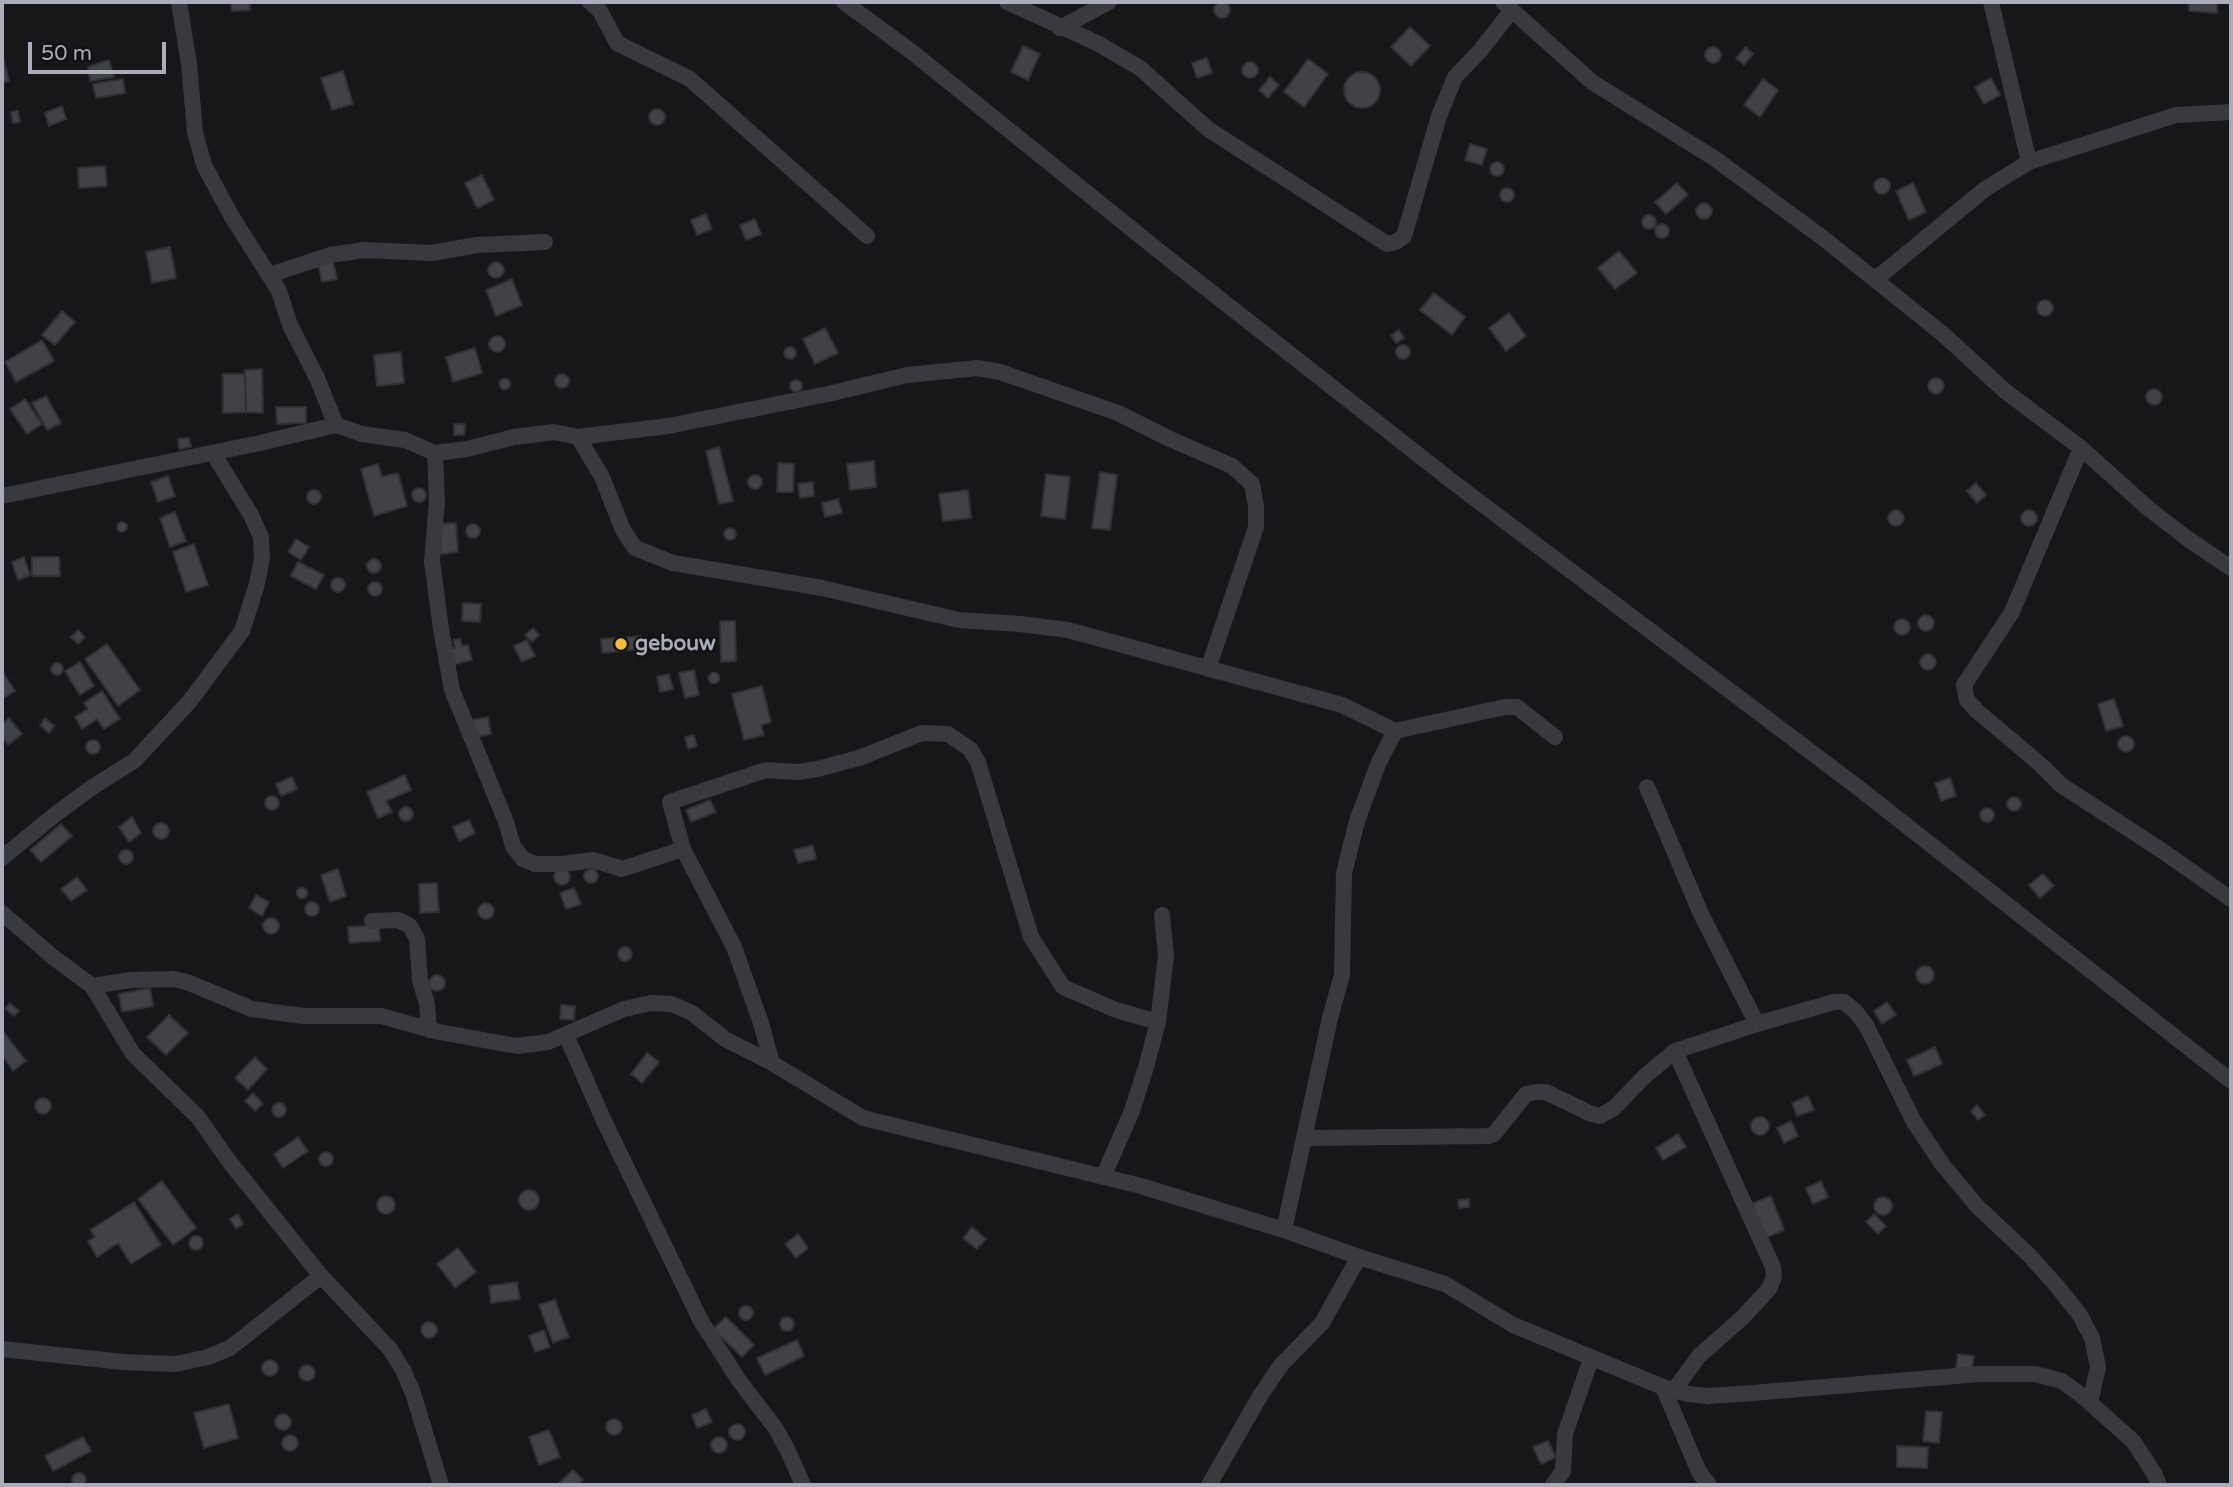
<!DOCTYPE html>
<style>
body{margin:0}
#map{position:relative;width:2233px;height:1487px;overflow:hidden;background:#171719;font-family:"Varela Round",sans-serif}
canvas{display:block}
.frame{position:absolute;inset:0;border:4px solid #a8adb9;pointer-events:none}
.scale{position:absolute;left:28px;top:42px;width:138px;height:32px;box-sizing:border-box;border:4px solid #a8adb9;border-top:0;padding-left:9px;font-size:21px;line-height:24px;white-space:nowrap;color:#a8adb9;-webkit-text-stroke:5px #121214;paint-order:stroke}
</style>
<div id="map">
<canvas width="2233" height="1487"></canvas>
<div class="frame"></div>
<div class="scale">50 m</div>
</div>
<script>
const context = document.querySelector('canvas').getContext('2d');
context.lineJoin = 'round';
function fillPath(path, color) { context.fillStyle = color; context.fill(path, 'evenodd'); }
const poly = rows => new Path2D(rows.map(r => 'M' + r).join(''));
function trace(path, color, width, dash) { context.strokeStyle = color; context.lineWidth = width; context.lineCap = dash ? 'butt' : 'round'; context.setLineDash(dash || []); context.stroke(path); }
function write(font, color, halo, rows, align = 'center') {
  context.font = font + ' "Varela Round",sans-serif'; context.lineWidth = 5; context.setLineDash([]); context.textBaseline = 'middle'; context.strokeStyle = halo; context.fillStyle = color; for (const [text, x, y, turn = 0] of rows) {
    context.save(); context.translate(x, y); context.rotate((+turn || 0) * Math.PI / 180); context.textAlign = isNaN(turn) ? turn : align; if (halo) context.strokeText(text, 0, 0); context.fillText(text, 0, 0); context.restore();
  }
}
const building = poly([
 [231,2,249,2,250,10,232,11,231,2],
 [2189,2,2217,2,2217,13,2189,11,2189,2],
 '1214 10a8 8 0 1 1 16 0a8 8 0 1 1-16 0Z',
 [1410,27,1430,46,1411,66,1391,47,1410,27],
 [1023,46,1040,54,1028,80,1011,72,1023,46],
 '1705 55a8 8 0 1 1 16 0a8 8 0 1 1-16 0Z',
 [1746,47,1753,54,1744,65,1736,58,1746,47],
 [2,53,9,81,2,83,2,53],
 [1207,58,1212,73,1197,78,1192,63,1207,58],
 [1308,59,1328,74,1304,107,1284,92,1308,59],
 [109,60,114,77,90,81,88,67,109,60],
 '1242 70a8 8 0 1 1 16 0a8 8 0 1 1-16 0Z',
 [343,71,353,104,332,110,321,78,343,71],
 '1344 90a18 18 0 1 1 36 0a18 18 0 1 1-36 0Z',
 [1270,77,1279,85,1268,98,1259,90,1270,77],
 [1991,78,2000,95,1984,104,1975,87,1991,78],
 [123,79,125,93,96,98,93,84,123,79],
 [1763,79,1778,90,1760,117,1744,105,1763,79],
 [62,106,66,119,49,126,45,113,62,106],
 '649 117a8 8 0 1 1 16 0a8 8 0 1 1-16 0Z',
 [18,111,20,122,13,123,11,112,18,111],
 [1470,144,1487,149,1482,165,1465,160,1470,144],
 '1490 169a7 7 0 1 1 14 0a7 7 0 1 1-14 0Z',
 [105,166,107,186,79,188,78,168,105,166],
 [482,175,494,200,477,208,465,183,482,175],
 '1874 186a8 8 0 1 1 16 0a8 8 0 1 1-16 0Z',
 [1677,183,1688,195,1666,214,1655,202,1677,183],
 [1913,183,1926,212,1909,220,1896,191,1913,183],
 '1500 195a7 7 0 1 1 14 0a7 7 0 1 1-14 0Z',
 '1696 211a8 8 0 1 1 16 0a8 8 0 1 1-16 0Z',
 [706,214,712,229,697,235,691,220,706,214],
 '1642 222a7 7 0 1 1 14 0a7 7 0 1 1-14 0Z',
 [755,219,761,234,746,240,740,225,755,219],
 '1655 231a7 7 0 1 1 14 0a7 7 0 1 1-14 0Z',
 [170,247,176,278,152,283,146,252,170,247],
 [1619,251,1637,273,1615,289,1598,268,1619,251],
 [333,261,337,279,322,282,318,264,333,261],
 '488 270a8 8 0 1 1 16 0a8 8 0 1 1-16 0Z',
 [512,279,522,305,496,316,486,290,512,279],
 [1434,293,1465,317,1452,335,1420,310,1434,293],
 '2037 308a8 8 0 1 1 16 0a8 8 0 1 1-16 0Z',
 [62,311,75,322,55,345,42,335,62,311],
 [1509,313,1526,336,1506,351,1489,328,1509,313],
 [825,328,838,353,815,364,803,339,825,328],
 [1399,330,1404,338,1396,343,1391,335,1399,330],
 '489 344a8 8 0 1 1 16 0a8 8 0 1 1-16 0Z',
 [42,340,54,361,16,382,5,362,42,340],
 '1396 352a7 7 0 1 1 14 0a7 7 0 1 1-14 0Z',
 '784 353a6 6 0 1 1 12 0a6 6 0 1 1-12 0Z',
 [475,348,482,373,453,382,446,357,475,348],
 [401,352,404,383,377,386,374,355,401,352],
 [262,369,263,413,246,412,245,370,262,369],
 [223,374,245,374,246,412,223,413,223,374],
 '555 381a7 7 0 1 1 14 0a7 7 0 1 1-14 0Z',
 '1928 386a8 8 0 1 1 16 0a8 8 0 1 1-16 0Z',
 '499.5 384a5.5 5.5 0 1 1 11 0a5.5 5.5 0 1 1-11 0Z',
 '790 386a6 6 0 1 1 12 0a6 6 0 1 1-12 0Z',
 '2146 397a8 8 0 1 1 16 0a8 8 0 1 1-16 0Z',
 [46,396,61,423,47,430,32,403,46,396],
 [25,399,42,424,27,434,10,409,25,399],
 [276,407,306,407,306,423,277,424,276,407],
 [454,424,465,424,464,435,454,435,454,424],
 [189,438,191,447,179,449,178,439,189,438],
 [719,447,733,501,719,504,706,451,719,447],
 [874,461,876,487,850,490,847,464,874,461],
 [778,463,794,464,793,492,777,492,778,463],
 [378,464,382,477,398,473,407,506,374,516,361,469,378,464],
 [1100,472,1117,475,1110,530,1092,528,1100,472],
 [1046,474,1070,477,1065,519,1041,516,1046,474],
 '748 482a7 7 0 1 1 14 0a7 7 0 1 1-14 0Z',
 [168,476,175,496,158,502,151,482,168,476],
 [813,482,814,496,800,498,798,484,813,482],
 [1976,483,1986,495,1977,503,1967,491,1976,483],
 '412 495a7 7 0 1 1 14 0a7 7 0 1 1-14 0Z',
 '307 497a7 7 0 1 1 14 0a7 7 0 1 1-14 0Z',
 [968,490,971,518,943,521,939,494,968,490],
 [838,499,842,513,825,517,822,503,838,499],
 '1888 518a8 8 0 1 1 16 0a8 8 0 1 1-16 0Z',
 '2021 518a8 8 0 1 1 16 0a8 8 0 1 1-16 0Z',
 [175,512,186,541,170,547,160,518,175,512],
 '117 527a5 5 0 1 1 10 0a5 5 0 1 1-10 0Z',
 [456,523,458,552,441,554,438,524,456,523],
 '466 531a7 7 0 1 1 14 0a7 7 0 1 1-14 0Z',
 '724 534a6 6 0 1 1 12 0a6 6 0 1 1-12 0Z',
 [296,539,309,547,301,560,288,552,296,539],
 [194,544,208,585,186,592,173,552,194,544],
 [24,557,30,575,18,580,12,562,24,557],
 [32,557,59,557,60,576,32,576,32,557],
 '367 566a7 7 0 1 1 14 0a7 7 0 1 1-14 0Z',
 [298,562,324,575,316,589,291,576,298,562],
 '331 585a7 7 0 1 1 14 0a7 7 0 1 1-14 0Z',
 '368 589a7 7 0 1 1 14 0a7 7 0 1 1-14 0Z',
 [463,603,481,604,480,622,462,621,463,603],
 '1918 623a8 8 0 1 1 16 0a8 8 0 1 1-16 0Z',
 '1894 627a8 8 0 1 1 16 0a8 8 0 1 1-16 0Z',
 [720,621,735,621,736,661,721,662,720,621],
 [533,628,539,635,532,642,525,635,533,628],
 [78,630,85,637,78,644,71,637,78,630],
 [641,636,642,649,602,653,601,639,641,636],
 [460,639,462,646,468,645,472,660,455,664,451,648,455,648,453,640,460,639],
 [527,640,535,656,522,662,514,646,527,640],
 [107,644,140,690,118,706,85,659,107,644],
 '1920 662a8 8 0 1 1 16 0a8 8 0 1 1-16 0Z',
 [80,662,94,686,80,695,65,671,80,662],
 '51 669a6 6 0 1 1 12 0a6 6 0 1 1-12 0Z',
 [694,670,699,695,685,698,679,673,694,670],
 [2,671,15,691,2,699,2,671],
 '708.5 678a5.5 5.5 0 1 1 11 0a5.5 5.5 0 1 1-11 0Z',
 [669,674,673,689,660,692,657,677,669,674],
 [762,686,771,722,761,725,764,735,744,740,732,694,762,686],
 [102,691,120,719,104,729,97,719,82,729,75,717,88,709,84,703,102,691],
 [2114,699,2123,726,2106,731,2098,704,2114,699],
 [488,717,491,734,475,737,472,720,488,717],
 [9,718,22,734,8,745,2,736,2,724,9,718],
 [45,718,54,726,49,733,40,725,45,718],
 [694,735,697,746,688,749,685,737,694,735],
 '2118 744a8 8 0 1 1 16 0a8 8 0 1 1-16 0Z',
 '86 747a7 7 0 1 1 14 0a7 7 0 1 1-14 0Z',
 [405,775,411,790,386,801,392,812,378,818,367,792,405,775],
 [292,777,297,789,281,796,276,784,292,777],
 [1950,778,1956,796,1941,801,1935,783,1950,778],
 '265 803a7 7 0 1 1 14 0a7 7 0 1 1-14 0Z',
 '2007 804a7 7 0 1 1 14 0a7 7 0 1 1-14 0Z',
 [710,800,716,812,691,822,686,810,710,800],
 '399 814a7 7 0 1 1 14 0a7 7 0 1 1-14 0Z',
 '1980 815a7 7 0 1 1 14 0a7 7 0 1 1-14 0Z',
 [132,817,141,833,129,842,119,827,132,817],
 [469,820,475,833,459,841,453,827,469,820],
 '153 831a8 8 0 1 1 16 0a8 8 0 1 1-16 0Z',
 [61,824,72,836,41,862,30,850,61,824],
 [813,845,816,859,798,863,794,850,813,845],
 '119 857a7 7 0 1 1 14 0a7 7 0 1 1-14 0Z',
 '584 876a7 7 0 1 1 14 0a7 7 0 1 1-14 0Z',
 [338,869,346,896,330,902,321,875,338,869],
 '554 877a8 8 0 1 1 16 0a8 8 0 1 1-16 0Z',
 [2043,874,2054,886,2040,898,2029,885,2043,874],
 [77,877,87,890,71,901,61,889,77,877],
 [437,883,439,912,420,913,419,884,437,883],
 '296.5 893a5.5 5.5 0 1 1 11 0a5.5 5.5 0 1 1-11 0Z',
 [574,888,581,904,566,909,560,893,574,888],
 [256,895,269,902,262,916,249,908,256,895],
 '305 909a7 7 0 1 1 14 0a7 7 0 1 1-14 0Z',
 '478 911a8 8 0 1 1 16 0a8 8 0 1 1-16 0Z',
 '263 926a8 8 0 1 1 16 0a8 8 0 1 1-16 0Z',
 [379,925,380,941,349,943,348,927,379,925],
 '618 954a7 7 0 1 1 14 0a7 7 0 1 1-14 0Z',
 '1916 975a9 9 0 1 1 18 0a9 9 0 1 1-18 0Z',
 '429 983a8 8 0 1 1 16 0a8 8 0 1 1-16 0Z',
 [150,988,153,1006,122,1012,119,994,150,988],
 [1887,1002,1896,1015,1882,1024,1874,1011,1887,1002],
 [10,1003,19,1011,14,1016,5,1009,10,1003],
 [561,1005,575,1006,574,1020,560,1019,561,1005],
 [169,1015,188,1033,166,1055,147,1037,169,1015],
 [2,1030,26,1061,13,1071,2,1055,2,1030],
 [1935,1047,1942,1064,1914,1076,1907,1060,1935,1047],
 [647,1053,659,1062,642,1083,631,1074,647,1053],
 [255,1057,267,1069,248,1090,235,1078,255,1057],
 [253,1093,263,1104,255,1111,245,1101,253,1093],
 [1808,1096,1814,1110,1797,1116,1792,1103,1808,1096],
 '35 1106a8 8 0 1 1 16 0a8 8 0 1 1-16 0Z',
 '272 1110a7 7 0 1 1 14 0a7 7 0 1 1-14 0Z',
 [1977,1105,1985,1115,1978,1120,1971,1111,1977,1105],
 '1751 1126a9 9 0 1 1 18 0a9 9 0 1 1-18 0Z',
 [1791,1121,1798,1136,1784,1143,1777,1128,1791,1121],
 [1678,1134,1686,1147,1663,1160,1656,1148,1678,1134],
 [298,1137,308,1151,283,1168,274,1154,298,1137],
 '319 1159a7 7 0 1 1 14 0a7 7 0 1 1-14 0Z',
 [162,1181,196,1228,173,1245,138,1199,162,1181],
 [1821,1181,1828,1197,1813,1204,1806,1188,1821,1181],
 '519 1200a10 10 0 1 1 20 0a10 10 0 1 1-20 0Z',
 '377 1205a9 9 0 1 1 18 0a9 9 0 1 1-18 0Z',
 [1771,1196,1784,1230,1765,1238,1751,1204,1771,1196],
 '1874 1206a9 9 0 1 1 18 0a9 9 0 1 1-18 0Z',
 [1469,1199,1469,1207,1459,1208,1458,1200,1469,1199],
 [134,1202,161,1245,131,1264,118,1243,97,1257,88,1241,95,1237,90,1230,134,1202],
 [238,1214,243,1224,236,1229,230,1219,238,1214],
 [1874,1214,1886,1226,1878,1234,1866,1222,1874,1214],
 [972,1227,986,1239,977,1249,963,1238,972,1227],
 [798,1234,808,1248,796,1258,785,1244,798,1234],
 '189 1243a7 7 0 1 1 14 0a7 7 0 1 1-14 0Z',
 [458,1248,476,1272,455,1288,437,1264,458,1248],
 [517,1282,520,1299,491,1303,489,1286,517,1282],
 [555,1300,569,1337,553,1343,539,1305,555,1300],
 '739 1313a7 7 0 1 1 14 0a7 7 0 1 1-14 0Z',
 [726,1317,754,1345,742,1357,713,1329,726,1317],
 '780 1324a7 7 0 1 1 14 0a7 7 0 1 1-14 0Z',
 '421 1330a8 8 0 1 1 16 0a8 8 0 1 1-16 0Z',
 [544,1330,550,1347,535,1352,529,1336,544,1330],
 [797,1340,804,1356,765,1375,757,1358,797,1340],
 [1958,1354,1974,1356,1972,1370,1956,1368,1958,1354],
 '262 1368a8 8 0 1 1 16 0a8 8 0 1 1-16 0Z',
 '299 1373a8 8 0 1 1 16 0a8 8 0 1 1-16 0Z',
 [229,1404,238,1438,204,1448,194,1413,229,1404],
 [706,1409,712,1422,697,1428,692,1415,706,1409],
 [1926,1411,1942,1412,1939,1443,1923,1441,1926,1411],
 '275 1422a8 8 0 1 1 16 0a8 8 0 1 1-16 0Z',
 '606 1427a8 8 0 1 1 16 0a8 8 0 1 1-16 0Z',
 '729 1432a8 8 0 1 1 16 0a8 8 0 1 1-16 0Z',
 [549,1430,560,1457,539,1465,529,1437,549,1430],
 '282 1443a8 8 0 1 1 16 0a8 8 0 1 1-16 0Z',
 [83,1437,91,1451,53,1471,45,1456,83,1437],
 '711 1445a8 8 0 1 1 16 0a8 8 0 1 1-16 0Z',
 [1548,1441,1556,1457,1541,1464,1533,1447,1548,1441],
 [1897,1446,1928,1447,1927,1468,1897,1467,1897,1446],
 [573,1470,583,1480,578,1485,557,1485,573,1470],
 '72 1480a7 7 0 1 1 14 0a7 7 0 1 1-14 0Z'
]);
const minor = poly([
 [179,2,189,64,195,132,204,165,232,217,279,291,290,325,317,378,336,425,362,434,405,440,435,453,467,449,514,437,554,432,578,437,602,477,623,530,635,548,673,563,822,588,959,620,1020,624,1068,630,1342,705,1395,731,1505,707,1517,707,1555,737],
 [590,2,600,11,617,43,690,79,867,236],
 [844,2,912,52,1164,255,1453,482,1860,789,2231,1081],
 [1007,2,1097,43,1140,68,1208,129,1387,244,1396,242,1404,236,1439,116,1455,77,1480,51,1512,10],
 [1503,2,1592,82,1714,158,1823,238,1944,335,2005,391,2081,448,2149,509,2188,539,2231,568],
 [1991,2,2029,162],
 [1060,28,1109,2],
 [269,275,330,255,364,250,432,253,477,245,545,242],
 [1876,279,1985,189,2029,162,2176,115,2231,112],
 [578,437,668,426,828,394,907,375,977,368,1000,372,1118,413,1170,439,1232,466,1252,484,1256,506,1256,527,1208,669],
 [2081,448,2012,612,1964,685,1967,700,1977,711,2040,764,2061,785,2161,850,2231,899],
 [435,453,437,502,432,561,441,629,452,690,506,822,513,846,523,859,535,864,562,864,593,860,622,869,683,849,734,947,761,1023,772,1063],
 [2,496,260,443,336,425],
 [1647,787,1701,914,1757,1024,1834,1002,1844,1002,1855,1011,1866,1025,1914,1122,1942,1164,1977,1206,2029,1255,2056,1285,2080,1315,2092,1338,2098,1367,2090,1403],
 [683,849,670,802,766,770,798,772,817,769,859,758,922,733,948,734,970,749,978,762,1031,937,1063,987,1116,1010,1158,1022],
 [2,858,52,817,91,788,134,761,190,701,242,631,257,584,262,558,261,537,251,515,213,453],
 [2,913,53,957,92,986,133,1054,198,1117,228,1160,321,1276,390,1349,403,1370,413,1393,441,1485],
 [372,921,398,920,410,926,417,939,420,980,427,1004,429,1030],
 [92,986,131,980,174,979,187,982,252,1009,303,1016,381,1016,439,1032,517,1046,548,1042,624,1009,651,1003,672,1004,692,1013,725,1039,772,1063,863,1118,1141,1186,1284,1230,1359,1257,1445,1284,1513,1325,1663,1387,1688,1394,1708,1396,1753,1393,1980,1374,2035,1374,2062,1381,2081,1395,2133,1441,2154,1473,2159,1485],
 [566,1035,604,1121,701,1321,738,1379,776,1429,788,1451,803,1485],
 [1306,1138,1489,1136,1494,1134,1526,1094,1536,1092,1546,1092,1589,1113,1600,1116,1614,1108,1645,1076,1675,1051,1757,1024],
 [1103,1177,1132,1111,1146,1067,1158,1022,1166,956,1162,915],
 [1284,1230,1330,1018,1342,975,1344,873,1357,821,1379,762,1395,731],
 [2,1349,123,1362,176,1364,208,1357,230,1348,321,1276],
 [1663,1387,1699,1472,1709,1485],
 [1674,1390,1699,1356,1742,1318,1769,1289,1774,1277,1773,1267,1675,1051],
 [1209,1485,1260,1396,1281,1365,1322,1323,1359,1257],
 [1553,1485,1563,1471,1565,1434,1591,1359]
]);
const markers = [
 [621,644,7,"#fbbc2c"]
];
const poiNames = [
 ["gebouw",635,644]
];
fillPath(building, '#414246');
trace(building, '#313035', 2);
trace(minor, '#393a40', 16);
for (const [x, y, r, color] of markers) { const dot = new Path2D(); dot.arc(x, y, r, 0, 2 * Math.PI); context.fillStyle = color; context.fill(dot); trace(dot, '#121214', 2.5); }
write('bold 21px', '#a8adb9', '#121214', poiNames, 'left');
</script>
